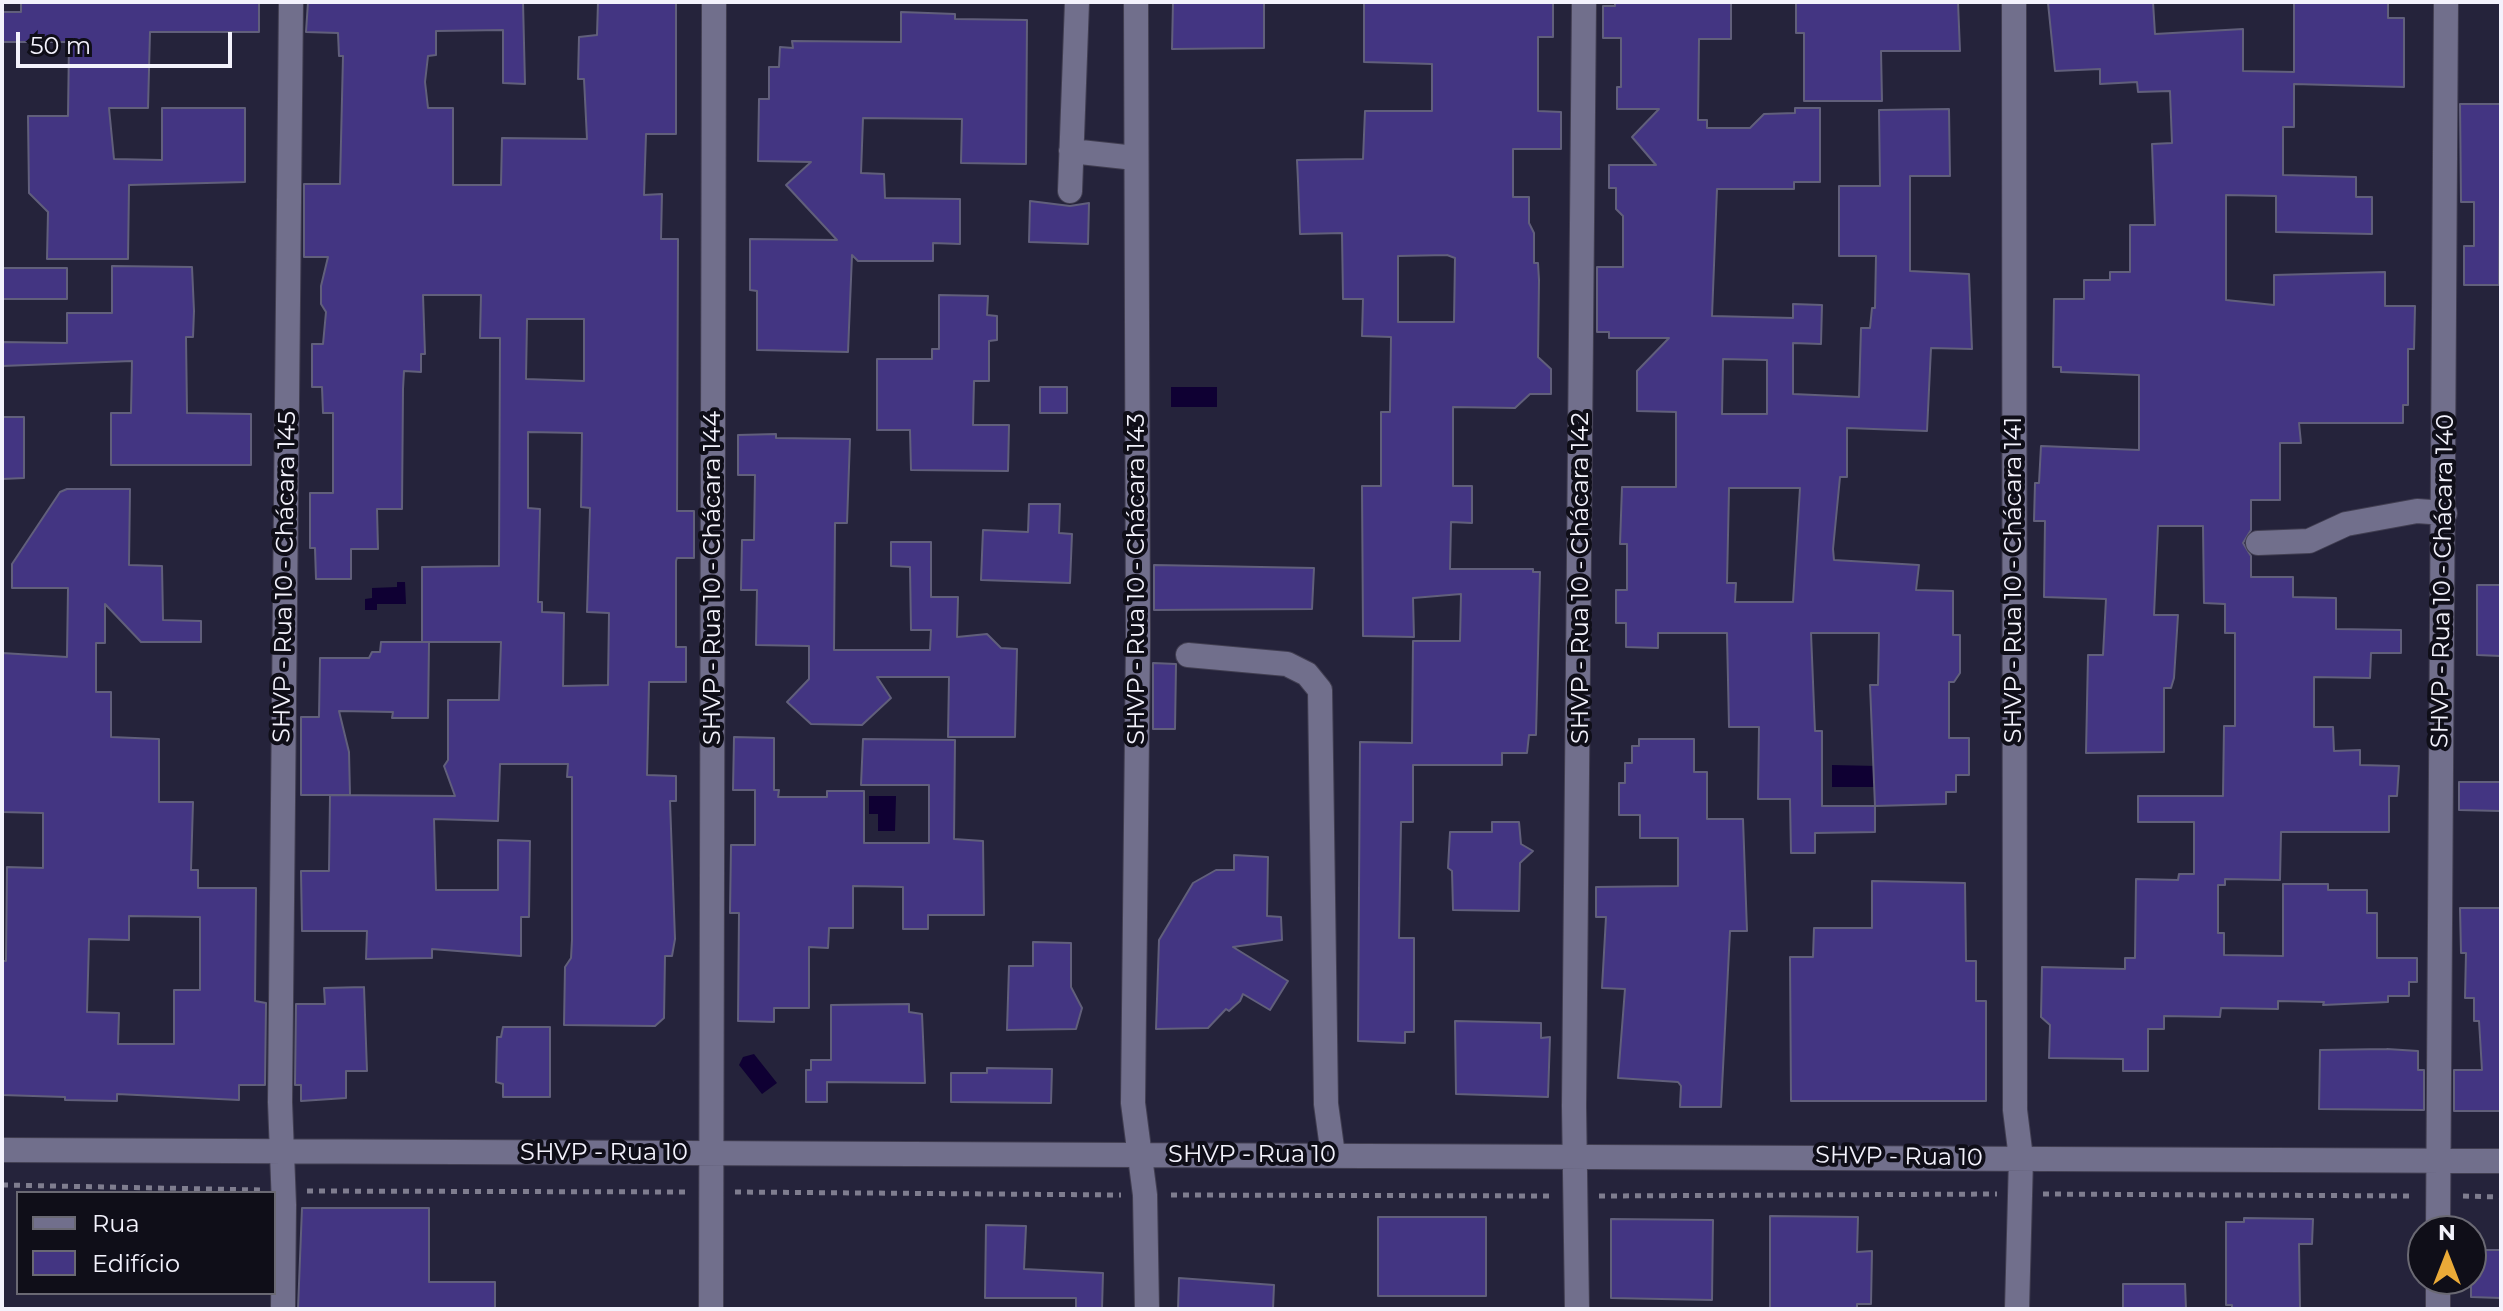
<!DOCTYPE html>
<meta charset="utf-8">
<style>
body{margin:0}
#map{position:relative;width:2503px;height:1311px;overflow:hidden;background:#25233b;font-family:Montserrat,sans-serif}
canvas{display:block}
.frame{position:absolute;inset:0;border:4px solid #f3f2fc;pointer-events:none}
.legend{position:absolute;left:16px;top:1191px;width:260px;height:104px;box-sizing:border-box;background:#0f0e18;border:2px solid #6a6973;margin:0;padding:10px 14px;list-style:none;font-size:24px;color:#f3f2fc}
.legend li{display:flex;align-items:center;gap:16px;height:40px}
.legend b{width:40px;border:2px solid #6a6973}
.north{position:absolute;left:2407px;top:1215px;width:80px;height:80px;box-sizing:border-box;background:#0f0e18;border:2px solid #6a6973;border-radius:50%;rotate:0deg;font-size:22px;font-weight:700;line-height:32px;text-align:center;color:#f3f2fc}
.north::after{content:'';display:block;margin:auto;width:28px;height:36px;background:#eaaa38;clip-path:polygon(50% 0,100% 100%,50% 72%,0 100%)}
.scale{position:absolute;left:16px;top:32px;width:216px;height:36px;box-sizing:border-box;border:4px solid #f3f2fc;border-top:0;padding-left:10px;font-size:24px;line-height:28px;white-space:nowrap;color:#f3f2fc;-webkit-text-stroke:6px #0f0e18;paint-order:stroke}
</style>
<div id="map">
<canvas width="2503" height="1311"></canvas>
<div class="frame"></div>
<ul class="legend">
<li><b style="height:10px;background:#716f8c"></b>Rua</li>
<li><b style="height:22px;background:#433582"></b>Edifício</li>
</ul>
<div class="north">N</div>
<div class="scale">50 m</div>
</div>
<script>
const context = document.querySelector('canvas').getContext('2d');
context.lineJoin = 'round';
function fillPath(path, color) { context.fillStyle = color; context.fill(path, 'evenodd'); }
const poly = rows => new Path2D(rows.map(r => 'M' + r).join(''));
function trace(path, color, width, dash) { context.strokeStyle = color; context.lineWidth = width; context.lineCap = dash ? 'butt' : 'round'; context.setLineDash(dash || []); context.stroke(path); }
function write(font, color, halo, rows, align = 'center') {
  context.font = font + ' Montserrat,sans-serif'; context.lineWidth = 8; context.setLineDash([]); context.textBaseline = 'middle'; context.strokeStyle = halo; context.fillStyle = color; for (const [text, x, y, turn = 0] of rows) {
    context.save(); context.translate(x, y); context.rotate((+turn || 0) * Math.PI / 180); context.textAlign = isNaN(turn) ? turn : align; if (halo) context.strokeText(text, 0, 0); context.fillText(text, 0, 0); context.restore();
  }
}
const water = poly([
 [1171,387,1217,387,1217,407,1171,407],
 [397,582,405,582,406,604,377,604,377,610,365,610,365,599,372,598,372,588,397,587],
 [1832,765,1877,766,1877,787,1832,787],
 [869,796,896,796,895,831,878,831,878,814,869,814],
 [754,1054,777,1083,762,1094,739,1065,743,1057]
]);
const building = poly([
 [21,2,259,2,259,32,150,32,148,108,109,108,114,159,162,160,162,108,245,108,245,182,129,185,128,259,47,259,48,212,29,193,28,116,68,116,69,42,2,42,3,12,21,12,21,2],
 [308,2,523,2,525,84,503,83,503,30,436,31,436,55,428,56,425,82,428,108,453,108,453,185,501,185,502,138,587,139,584,79,578,79,579,37,597,35,598,2,676,2,676,134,646,134,644,195,662,194,661,239,678,239,677,511,694,511,694,558,677,558,676,561,676,647,686,647,686,682,649,682,647,775,676,776,676,801,670,801,675,939,672,956,665,956,664,1018,655,1026,564,1025,565,967,571,958,572,940,572,777,567,777,568,764,500,764,498,821,434,819,436,890,498,890,498,840,530,841,529,917,521,917,521,956,432,949,432,958,366,959,367,931,302,931,301,871,329,871,330,795,455,796,444,766,448,760,448,700,499,700,501,642,422,642,422,567,499,566,500,338,480,338,481,295,423,295,425,354,421,354,421,372,404,371,403,389,402,509,377,509,378,549,351,549,351,579,316,579,315,548,310,548,310,493,333,493,333,413,323,413,322,387,312,387,312,344,323,344,326,312,321,304,321,286,328,257,304,257,304,184,340,184,343,56,339,56,338,33,306,32,308,2],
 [527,319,584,319,584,381,526,379,527,319],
 [528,432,582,433,581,507,590,508,587,612,609,613,608,685,563,686,564,613,542,612,542,602,538,602,540,509,528,508,528,432],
 [1173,2,1264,2,1264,48,1172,49,1173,2],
 [1364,2,1553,2,1553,37,1538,37,1538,111,1561,112,1561,149,1513,149,1513,197,1529,197,1529,223,1534,233,1534,263,1538,263,1539,280,1538,357,1551,369,1551,394,1530,394,1515,408,1453,407,1453,486,1472,486,1472,523,1451,522,1450,569,1533,569,1533,572,1540,572,1536,735,1529,735,1527,753,1502,753,1502,765,1413,765,1413,822,1401,822,1399,938,1414,938,1414,1032,1405,1032,1405,1043,1358,1041,1360,742,1412,743,1413,641,1460,641,1461,594,1413,598,1414,637,1363,636,1362,486,1381,486,1381,412,1390,412,1391,337,1362,336,1363,299,1343,299,1342,233,1300,234,1298,181,1297,160,1363,159,1365,111,1432,111,1432,64,1364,62,1364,2],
 [1447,255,1455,258,1454,322,1398,322,1398,256,1447,255],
 [1615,2,1731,2,1731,39,1699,39,1698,120,1707,120,1707,128,1750,128,1764,114,1795,113,1795,108,1820,108,1820,182,1794,182,1794,189,1717,189,1712,316,1793,318,1793,304,1822,305,1821,344,1793,343,1793,394,1859,397,1861,328,1870,328,1872,308,1875,308,1876,256,1839,256,1839,186,1880,186,1879,110,1949,109,1950,176,1910,176,1910,271,1969,274,1972,349,1931,348,1927,431,1847,428,1847,477,1840,477,1833,549,1834,560,1919,565,1916,590,1953,591,1953,635,1960,635,1960,673,1954,682,1949,682,1949,738,1969,738,1969,775,1956,775,1956,792,1946,792,1946,804,1875,806,1875,832,1815,833,1815,853,1791,853,1790,799,1758,799,1759,727,1729,727,1727,633,1658,633,1658,648,1626,647,1626,623,1616,623,1616,590,1627,590,1627,544,1620,544,1622,487,1676,487,1676,412,1637,411,1637,371,1669,338,1609,338,1609,332,1597,332,1597,267,1623,267,1623,216,1616,209,1616,188,1609,188,1609,165,1656,165,1632,137,1659,109,1617,109,1617,87,1621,87,1621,38,1603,38,1603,6,1615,6,1615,2],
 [1723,359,1767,360,1767,414,1722,414,1723,359],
 [1729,488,1800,488,1793,602,1735,602,1736,583,1727,583,1729,488],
 [1811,633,1879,633,1878,685,1870,685,1875,806,1822,806,1822,731,1815,731,1811,633],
 [1796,2,1958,2,1960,51,1881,51,1882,101,1804,101,1804,33,1796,33,1796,2],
 [2153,2,2155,34,2243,29,2243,71,2294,72,2294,2,2388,2,2388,18,2404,18,2404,87,2294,84,2294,127,2283,127,2283,175,2356,177,2356,197,2372,197,2372,234,2276,232,2276,196,2226,195,2226,300,2274,305,2274,275,2385,272,2385,306,2415,306,2414,349,2408,349,2408,405,2403,405,2403,423,2299,423,2301,443,2280,443,2280,500,2251,500,2251,530,2243,543,2251,556,2251,577,2293,577,2293,597,2336,598,2336,629,2401,630,2401,653,2371,653,2370,678,2314,677,2314,727,2333,727,2334,751,2360,750,2360,765,2399,766,2397,796,2389,796,2389,832,2281,832,2280,880,2225,879,2225,885,2218,885,2218,933,2224,933,2224,955,2283,956,2283,884,2328,884,2328,890,2367,890,2367,913,2377,913,2377,958,2417,958,2417,982,2409,982,2409,996,2388,996,2388,1002,2323,1005,2324,1002,2278,1001,2278,1009,2221,1008,2220,1017,2164,1016,2164,1029,2148,1029,2148,1071,2123,1071,2123,1059,2049,1058,2050,1025,2041,1017,2042,967,2125,969,2125,958,2135,958,2136,879,2178,880,2179,874,2194,874,2194,822,2138,822,2138,796,2223,796,2224,726,2235,726,2235,633,2225,633,2225,604,2204,603,2203,526,2158,526,2154,615,2178,615,2174,678,2171,688,2164,688,2164,752,2086,753,2088,655,2103,655,2106,599,2044,597,2045,521,2034,521,2035,483,2039,483,2041,446,2139,450,2139,375,2061,372,2061,367,2053,367,2054,299,2084,299,2084,280,2110,280,2110,272,2130,272,2130,225,2155,225,2152,144,2172,143,2170,91,2138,92,2137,82,2100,84,2100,69,2055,71,2048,3,2153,2],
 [901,12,955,14,955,19,1027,20,1026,164,961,163,962,119,863,118,861,173,884,174,885,198,960,199,960,244,933,243,933,261,858,261,852,255,848,352,757,350,757,291,750,290,750,239,837,240,786,185,811,162,758,161,759,99,769,99,769,67,779,67,780,47,793,48,792,41,901,42,901,12],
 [2460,104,2501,104,2499,285,2464,285,2464,246,2474,246,2474,202,2461,202,2460,104],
 [1030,201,1070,206,1089,203,1088,244,1029,242,1030,201],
 [112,266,192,267,194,311,193,337,186,337,187,413,251,414,251,465,111,465,111,413,131,413,132,361,2,366,2,342,67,343,67,313,112,313,112,266],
 [2,268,67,268,67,299,2,299,2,268],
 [939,295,988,296,987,315,997,316,997,340,989,341,989,381,974,381,973,425,1009,425,1008,471,911,470,910,430,877,430,877,359,932,359,932,349,939,349,939,295],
 [1040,387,1067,387,1067,413,1040,413,1040,387],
 [2,417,24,417,24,478,2,479,2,417],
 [776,434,776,438,850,439,847,523,835,523,834,650,930,650,931,630,911,630,910,567,891,566,891,542,931,542,931,597,958,597,957,637,987,634,1001,648,1017,649,1015,737,948,737,949,677,877,677,891,698,862,725,811,724,787,702,809,679,809,646,756,645,757,590,741,590,742,540,754,540,755,475,738,475,738,435,776,434],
 [67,489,130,489,129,565,162,566,163,620,201,621,201,642,141,642,105,604,105,643,96,643,96,692,111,692,111,737,159,739,159,802,193,802,191,870,198,870,198,888,256,888,255,1001,266,1003,265,1085,239,1085,239,1100,117,1094,117,1101,65,1100,65,1097,2,1095,2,961,6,961,7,867,43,868,43,813,2,812,2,653,67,657,68,588,12,588,12,564,60,492,67,489],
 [129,916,200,917,200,990,174,990,174,1044,118,1044,119,1013,87,1012,89,939,129,940,129,916],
 [1029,504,1060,504,1059,533,1072,534,1070,583,981,580,983,530,1028,532,1029,504],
 [1154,565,1314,568,1312,609,1154,610,1154,565],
 [2477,585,2501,585,2501,656,2477,655,2477,585],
 [381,642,429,642,428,718,392,718,393,712,339,711,349,752,350,795,301,795,301,717,319,717,320,658,369,658,372,652,380,652,381,642],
 [1153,663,1176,664,1175,729,1153,729,1153,663],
 [734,737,774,738,774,790,779,790,778,797,827,797,827,791,864,791,864,843,929,843,929,785,861,785,863,739,955,740,954,839,983,841,984,915,928,915,928,929,903,929,903,887,853,886,853,928,829,928,828,948,809,947,809,1008,774,1008,774,1022,738,1021,739,913,730,913,731,845,755,845,755,790,733,790,734,737],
 [1639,739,1694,739,1694,772,1707,772,1707,819,1743,819,1747,931,1730,931,1721,1107,1680,1107,1681,1086,1678,1082,1618,1078,1625,989,1602,988,1606,917,1596,917,1596,887,1678,886,1678,838,1640,838,1640,815,1619,815,1619,783,1625,783,1625,763,1632,763,1632,746,1639,746,1639,739],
 [2459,782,2500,782,2500,811,2459,810,2459,782],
 [1492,822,1519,822,1521,844,1533,851,1520,863,1519,911,1453,910,1452,871,1448,868,1450,832,1492,832,1492,822],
 [1234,855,1268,857,1267,916,1281,917,1282,940,1233,947,1288,981,1270,1010,1243,994,1240,1001,1229,1011,1226,1009,1208,1028,1156,1029,1159,940,1193,883,1216,870,1234,870,1234,855],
 [1872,881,1965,883,1966,961,1976,961,1976,1001,1986,1001,1986,1101,1791,1101,1790,957,1813,957,1814,928,1872,928,1872,881],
 [2460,908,2501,908,2501,1111,2454,1111,2454,1070,2482,1070,2479,1021,2474,1021,2474,998,2465,998,2466,953,2461,953,2460,908],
 [1033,942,1071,943,1071,987,1082,1008,1076,1029,1007,1030,1009,966,1033,966,1033,942],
 [364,987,367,1071,346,1071,346,1098,301,1101,301,1085,295,1085,296,1004,325,1004,324,988,364,987],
 [909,1004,909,1012,922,1014,925,1083,827,1082,827,1102,806,1102,806,1070,811,1070,811,1060,831,1060,831,1005,909,1004],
 [1455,1021,1541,1023,1541,1038,1550,1037,1548,1097,1456,1094,1455,1021],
 [503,1027,550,1027,550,1097,503,1097,503,1084,496,1082,497,1037,501,1037,503,1027],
 [2387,1049,2418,1051,2418,1070,2424,1070,2424,1110,2319,1109,2320,1050,2387,1049],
 [987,1068,1052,1069,1051,1103,951,1102,951,1073,987,1073,987,1068],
 [302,1208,429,1208,429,1282,495,1282,495,1309,298,1309,302,1208],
 [1770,1216,1858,1217,1857,1252,1872,1251,1871,1304,1857,1304,1857,1309,1770,1309,1770,1216],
 [1378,1217,1486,1217,1486,1296,1378,1296,1378,1217],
 [2244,1218,2313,1219,2312,1244,2299,1244,2300,1309,2232,1309,2232,1305,2226,1305,2226,1222,2244,1222,2244,1218],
 [1611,1219,1713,1220,1712,1300,1611,1298,1611,1219],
 [986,1225,1026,1226,1024,1269,1103,1273,1102,1309,1076,1309,1076,1298,985,1298,986,1225],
 [2471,1250,2501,1250,2501,1298,2471,1297,2471,1250],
 [1179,1278,1274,1285,1273,1309,1178,1309,1179,1278],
 [2123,1284,2185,1284,2186,1309,2123,1309,2123,1284]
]);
const path = poly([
 [2,1185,261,1190],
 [307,1191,689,1192],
 [735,1192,1121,1195],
 [2043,1194,2413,1196],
 [1171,1195,1553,1196],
 [1599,1196,1997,1194],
 [2463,1196,2501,1197]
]);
const minor = poly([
 [1136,2,1138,640,1133,1103,1145,1195,1147,1309],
 [2014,2,2015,1110,2021,1158,2017,1309],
 [1071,151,1135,158],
 [1070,191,1077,2],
 [2258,543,2309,541,2346,524,2417,511,2445,513],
 [1188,655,1287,664,1307,674,1320,690,1326,1104,1333,1155],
 [2,1150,2501,1161],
 [2438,1231,2446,2],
 [2438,1279,2438,1309],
 [283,1309,284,1205,280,1102,291,2],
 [711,1309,714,2],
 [1577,1309,1574,1106,1584,2]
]);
const streetNames = [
 ["SHVP - Rua 10 - Chácara 145",285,577,-89],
 ["SHVP - Rua 10 - Chácara 144",713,578,-90],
 ["SHVP - Rua 10 - Chácara 142",1581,578,-90],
 ["SHVP - Rua 10 - Chácara 143",1137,579,-90],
 ["SHVP - Rua 10 - Chácara 141",2014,580,-90],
 ["SHVP - Rua 10 - Chácara 140",2443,581,-89],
 ["SHVP - Rua 10",604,1153],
 ["SHVP - Rua 10",1252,1155],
 ["SHVP - Rua 10",1899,1157,1]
];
fillPath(water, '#0f0033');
fillPath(building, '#433582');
trace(building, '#615f7b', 2);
trace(minor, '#413e51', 26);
trace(path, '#7f7d8f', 5, [6, 6]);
trace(minor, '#716f8c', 24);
write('24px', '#f3f2fc', '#0f0e18', streetNames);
</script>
